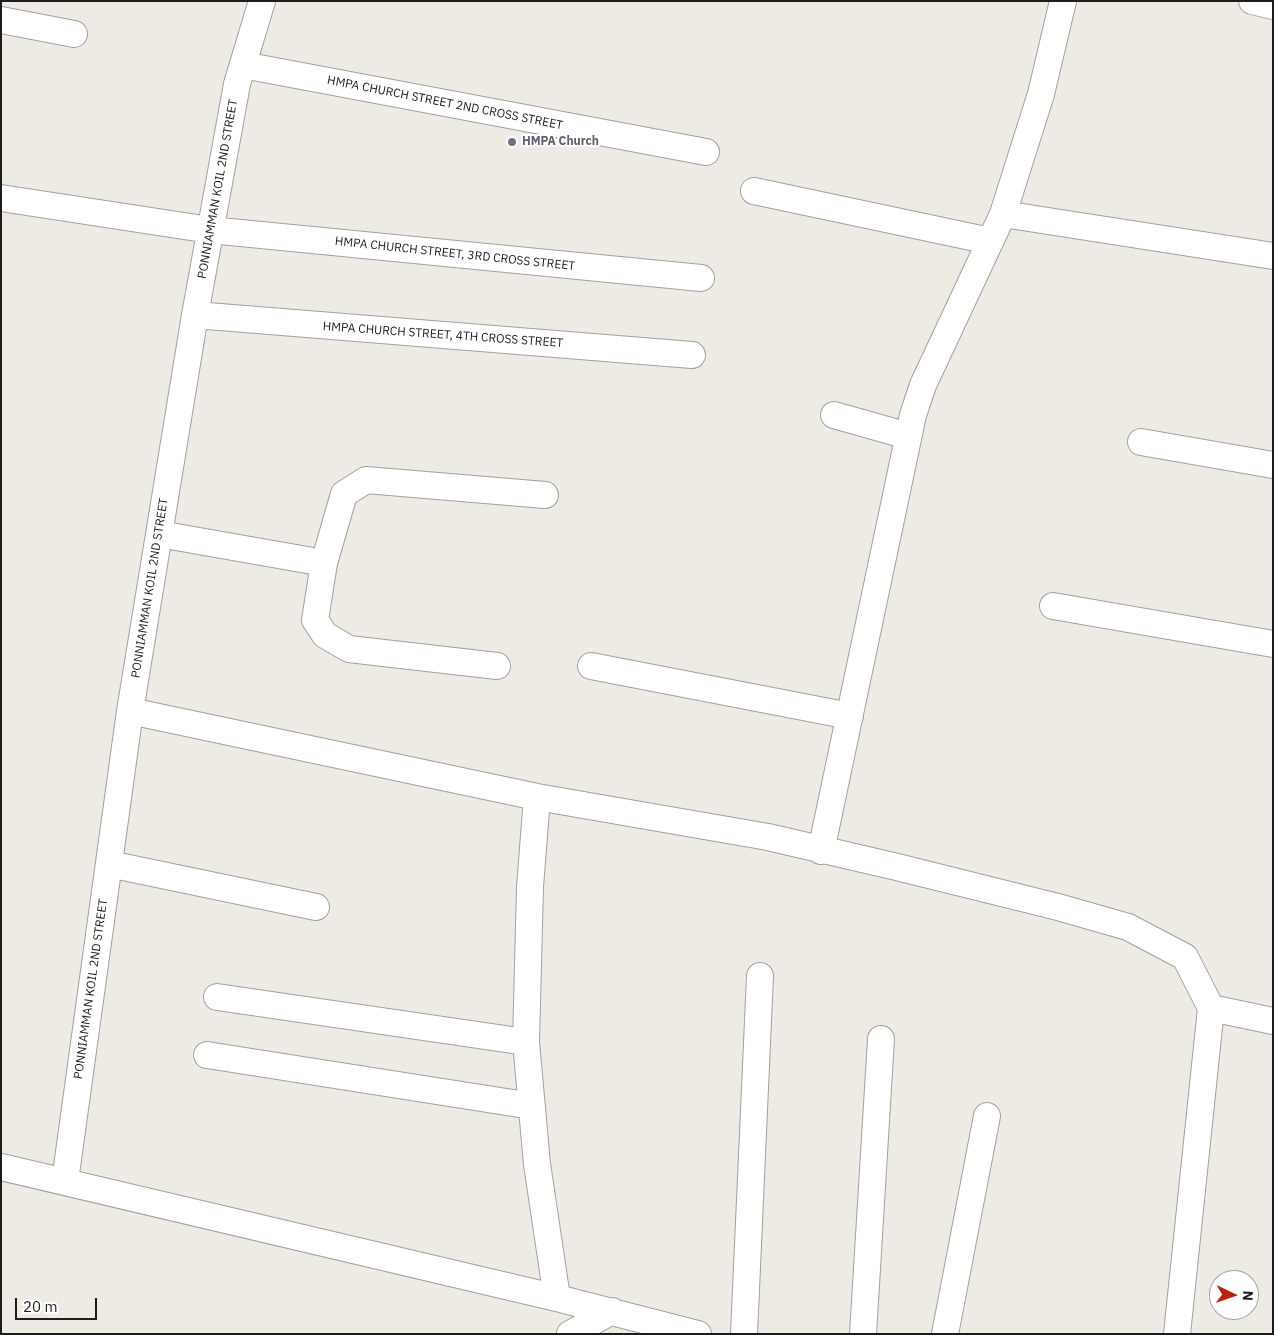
<!DOCTYPE html>
<style>
body{margin:0}
#map{position:relative;width:1274px;height:1335px;overflow:hidden;background:#edebe4;font-family:"IBM Plex Sans",sans-serif}
canvas{display:block}
.frame{position:absolute;inset:0;border:2px solid #1d1d1d;pointer-events:none}
.north{position:absolute;left:1209px;top:1270px;width:50px;height:50px;box-sizing:border-box;background:#fff;border:1px solid #a5a5a5;border-radius:50%;rotate:93deg;font-size:14px;font-weight:700;line-height:20px;text-align:center;color:#1d1d1d}
.north::after{content:'';display:block;margin:auto;width:18px;height:22px;background:#bc200f;clip-path:polygon(50% 0,100% 100%,50% 72%,0 100%)}
.scale{position:absolute;left:15px;top:1298px;width:82px;height:22px;box-sizing:border-box;border:2px solid #1d1d1d;border-top:0;padding-left:6px;font-size:15px;line-height:18px;white-space:nowrap;color:#1d1d1d;-webkit-text-stroke:4px #fff;paint-order:stroke}
</style>
<div id="map">
<canvas width="1274" height="1335"></canvas>
<div class="frame"></div>
<div class="north">N</div>
<div class="scale">20 m</div>
</div>
<script>
const context = document.querySelector('canvas').getContext('2d');
context.lineJoin = 'round';
const poly = rows => new Path2D(rows.map(r => 'M' + r).join(''));
function trace(path, color, width, dash) { context.strokeStyle = color; context.lineWidth = width; context.lineCap = dash ? 'butt' : 'round'; context.setLineDash(dash || []); context.stroke(path); }
function write(font, color, halo, rows, align = 'center') {
  context.font = font + ' "IBM Plex Sans",sans-serif'; context.lineWidth = 4; context.setLineDash([]); context.textBaseline = 'middle'; context.strokeStyle = halo; context.fillStyle = color; for (const [text, x, y, turn = 0] of rows) {
    context.save(); context.translate(x, y); context.rotate((+turn || 0) * Math.PI / 180); context.textAlign = isNaN(turn) ? turn : align; if (halo) context.strokeText(text, 0, 0); context.fillText(text, 0, 0); context.restore();
  }
}
const street = poly([
 [1252,1,1273,6],
 [1,20,74,34],
 [243,65,706,152],
 [754,191,990,241],
 [1,198,210,230,701,278],
 [1003,214,1273,256],
 [195,315,692,355],
 [834,415,908,436],
 [1141,442,1273,465],
 [159,534,324,563,315,620,325,635,349,649,497,666],
 [324,563,344,494,366,480,545,495],
 [1053,606,1273,644],
 [591,666,850,716],
 [130,711,537,797,768,837,897,867,1058,907,1128,927,1185,957,1211,1008,1177,1334],
 [537,797,530,887,526,1042,537,1164,557,1298],
 [821,851,913,415,923,385,1003,214,1041,94,1063,1],
 [109,864,316,907],
 [217,997,526,1042],
 [1211,1008,1273,1021],
 [207,1055,532,1106],
 [1,1167,557,1298,698,1334],
 [65,1181,130,711,195,315,237,84,262,1],
 [570,1334,612,1311],
 [744,1334,760,976],
 [863,1334,881,1039],
 [945,1334,987,1116]
]);
const markers = [
 [512,142,5,"#6b7280"]
];
const streetNames = [
 ["HMPA CHURCH STREET 2ND CROSS STREET",445,103,11],
 ["PONNIAMMAN KOIL 2ND STREET",218,189,-80],
 ["HMPA CHURCH STREET, 3RD CROSS STREET",455,254,6],
 ["HMPA CHURCH STREET, 4TH CROSS STREET",443,335,4],
 ["PONNIAMMAN KOIL 2ND STREET",150,588,-81],
 ["PONNIAMMAN KOIL 2ND STREET",91,989,-82]
];
const worshipNames = [
 ["HMPA Church",522,142]
];
trace(street, '#a1a1a1', 28);
trace(street, '#fff', 26);
for (const [x, y, r, color] of markers) { const dot = new Path2D(); dot.arc(x, y, r, 0, 2 * Math.PI); context.fillStyle = color; context.fill(dot); trace(dot, '#fff', 2); }
write('12px', '#1d1d1d', '#fff', streetNames);
write('bold 12px', '#5b616d', '#fff', worshipNames, 'left');
</script>
